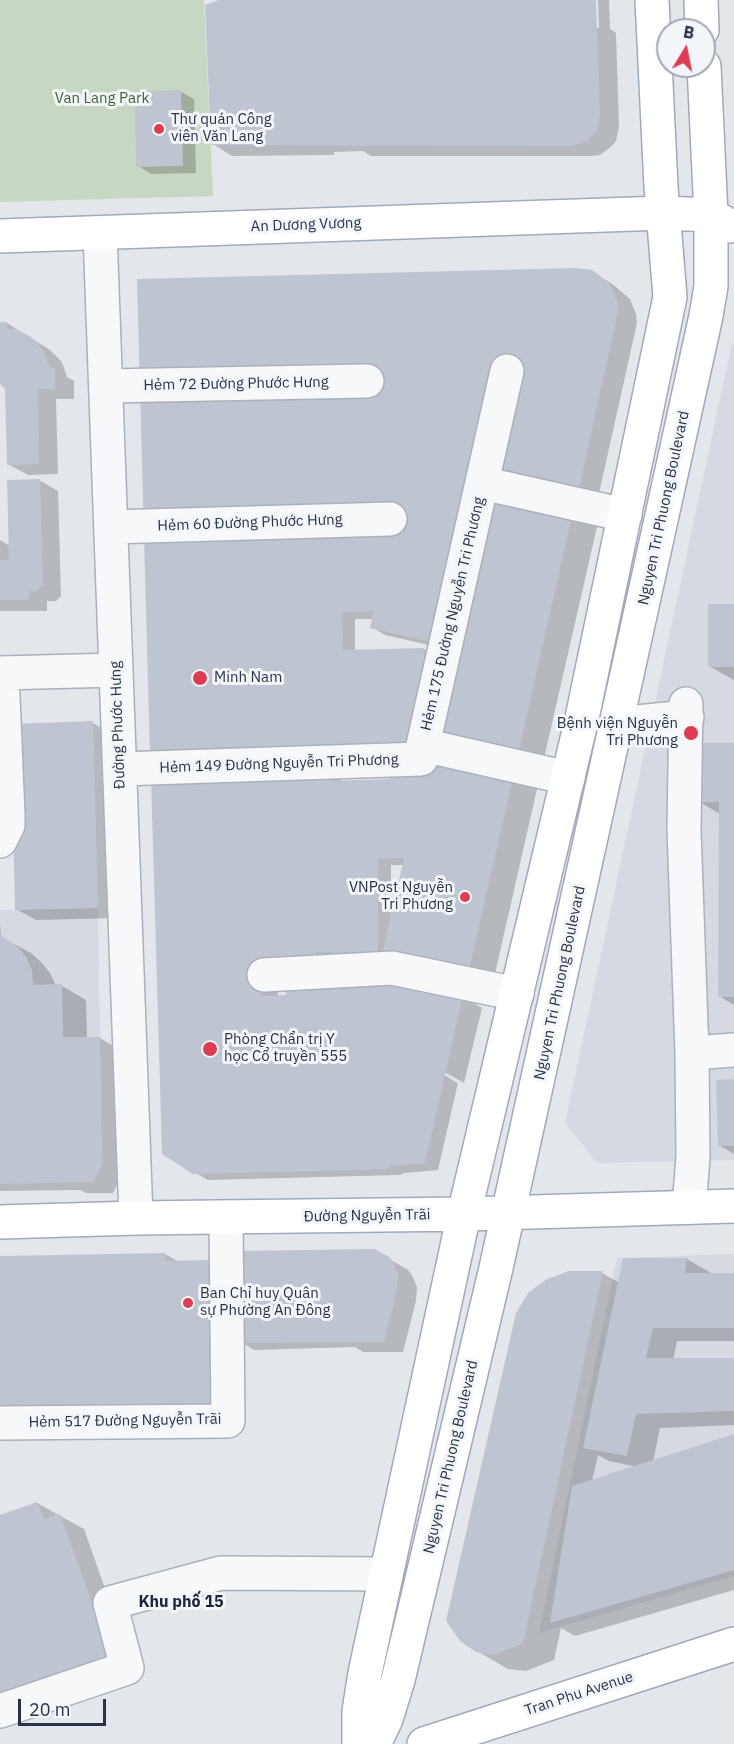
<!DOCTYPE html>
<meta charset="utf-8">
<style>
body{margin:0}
#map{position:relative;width:734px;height:1744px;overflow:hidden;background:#e3e7ec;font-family:"IBM Plex Sans",sans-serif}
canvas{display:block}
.north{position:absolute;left:656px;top:18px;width:60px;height:60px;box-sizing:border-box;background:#f3f6f9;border:2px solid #a2a8b2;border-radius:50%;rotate:10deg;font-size:16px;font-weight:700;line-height:24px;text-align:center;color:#293347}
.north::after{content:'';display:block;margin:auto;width:21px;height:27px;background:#dc3d53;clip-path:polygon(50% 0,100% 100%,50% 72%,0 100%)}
.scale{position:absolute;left:18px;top:1699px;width:88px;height:27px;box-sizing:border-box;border:3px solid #293347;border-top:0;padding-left:8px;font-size:18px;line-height:21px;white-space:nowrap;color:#293347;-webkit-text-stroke:4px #f3f6f9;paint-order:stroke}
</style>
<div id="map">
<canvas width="734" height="1744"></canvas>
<div class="north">B</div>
<div class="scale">20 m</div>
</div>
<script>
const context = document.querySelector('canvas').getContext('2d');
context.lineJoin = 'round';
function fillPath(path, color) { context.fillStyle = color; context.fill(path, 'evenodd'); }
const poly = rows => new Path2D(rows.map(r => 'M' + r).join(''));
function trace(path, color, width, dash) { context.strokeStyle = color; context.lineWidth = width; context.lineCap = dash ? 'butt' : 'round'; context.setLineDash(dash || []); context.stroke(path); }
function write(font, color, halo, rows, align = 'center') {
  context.font = font + ' "IBM Plex Sans",sans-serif'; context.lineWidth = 6; context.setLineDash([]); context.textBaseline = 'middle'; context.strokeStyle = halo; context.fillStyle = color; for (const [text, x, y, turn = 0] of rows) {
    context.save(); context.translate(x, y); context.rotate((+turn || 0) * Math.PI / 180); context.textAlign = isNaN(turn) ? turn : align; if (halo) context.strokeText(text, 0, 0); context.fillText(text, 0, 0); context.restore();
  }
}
const built = poly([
 [732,343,734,343,734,1160,597,1163,565,1123],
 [98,908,100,1037,0,1038,0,910],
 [734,1254,734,1576,539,1633,617,1258]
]);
const green = poly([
 [0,0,204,0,213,196,0,202]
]);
const shadow = poly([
 [224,0,595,0,596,28,599,28,598,0,609,0,610,29,616,33,619,127,616,141,612,146,600,155,592,156,371,156,363,151,334,152,334,155,232,156,213,144],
 [181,92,194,99,196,173,151,174,138,166],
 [591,272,611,283,630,299,636,314,637,323,596,507,573,513,597,527,542,767,513,775,537,789,492,987,277,973,278,997,463,996,482,1008,464,1083,439,1069,438,1071,459,1084,458,1083,438,1170,405,1173,399,1175,208,1180,194,1172,330,774,344,782,390,781,390,772,165,764],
 [355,619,374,619,372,627,385,635,451,650,437,657,424,649,355,651],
 [391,865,403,865,392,916,391,916],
 [0,323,7,323,50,350,62,362,67,377,74,381,74,399,56,399,58,474,28,475,8,464,7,388,0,383],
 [39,480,58,491,61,596,56,601,47,601,47,611,0,611,0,540,10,546],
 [734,605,734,680,709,666],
 [93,723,112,734,117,918,36,920,16,909],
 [734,745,734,1005,719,996,720,814,698,801],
 [0,925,1,937,31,953,42,963,50,973,56,986,62,986,86,1000,87,1039,100,1038,113,1046,114,1079,120,1082,121,1176,113,1193,86,1193,80,1190,0,1191],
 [734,1081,734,1154,719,1145],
 [374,1250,408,1270,412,1275,417,1287,416,1301,403,1352,363,1352,355,1347,254,1350,241,1342],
 [165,1254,179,1262,208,1262,221,1269,224,1420,0,1258],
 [687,1259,711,1273,734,1275,734,1341,677,1341,673,1360,734,1360,734,1425,660,1428,653,1462,734,1436,734,1590,575,1636,561,1628,554,1660,526,1671,508,1669,477,1651,602,1273,620,1283],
 [598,1455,609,1461,638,1467,592,1481],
 [37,1503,84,1529,135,1673,0,1517]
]);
const building = poly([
 [219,0,596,0,600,116,597,130,587,141,572,146,211,145,205,5],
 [181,90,183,166,136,167,135,91],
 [575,268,592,270,603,278,611,286,617,302,618,311,577,497,489,478,436,643,370,628,374,611,342,612,343,650,424,648,426,710,418,750,150,757,137,279],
 [0,322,7,322,7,329,16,329,31,337,43,350,50,368,55,368,55,389,38,389,39,464,7,465,5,389,0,384],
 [40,479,43,584,36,591,29,591,28,600,0,600,0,560,9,560,7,480],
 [486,492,573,511,518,754,432,735],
 [708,604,734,604,734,667,708,667],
 [93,721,98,908,15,910,11,724],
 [697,743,734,743,734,997,718,997,719,802,696,802],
 [427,754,514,774,468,974,382,955,404,858,378,859,378,957,335,965,335,952,316,952,317,965,259,966,260,996,286,995,285,985,377,976,463,995,425,1163,391,1166,385,1169,193,1174,162,1154,151,777,330,772,331,781,389,779,388,771],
 [0,935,18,947,27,958,32,971,33,985,62,984,63,1037,100,1037,102,1165,93,1182,0,1184],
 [734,1079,734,1146,718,1146,716,1080],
 [375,1249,389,1257,393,1262,398,1275,397,1289,384,1342,239,1343,238,1251],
 [165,1253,165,1261,208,1260,211,1413,0,1416,0,1256],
 [623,1258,687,1258,685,1273,734,1273,734,1328,653,1328,646,1358,734,1358,734,1411,636,1414,627,1456,583,1448],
 [569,1271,603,1271,523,1643,494,1655,476,1652,460,1641,446,1621,516,1313,528,1293,547,1279],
 [734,1434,734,1570,550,1623,572,1486],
 [37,1502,45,1519,60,1514,112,1660,0,1697,0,1515]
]);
const minor = poly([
 [100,233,136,1218],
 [106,386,367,381],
 [482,483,625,515],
 [111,527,390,519],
 [0,673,116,670],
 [686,704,684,830,692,1053,693,1157,689,1207],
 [617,724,687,717],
 [423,745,507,371],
 [120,769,421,759,423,745,568,778],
 [0,841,8,825,8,815,2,673],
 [264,975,392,968,517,994],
 [692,1053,734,1050],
 [0,1423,228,1421,226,1217],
 [0,1711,127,1668,110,1603,221,1573,386,1574]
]);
const major = poly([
 [701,0,702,30],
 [0,236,663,213,711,215,730,226],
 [0,1222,136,1218,464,1214,734,1206],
 [359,1744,359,1711,365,1673,464,1214,582,718,670,297,661,187,652,0],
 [374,1744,386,1719,398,1680,496,1268,706,316,711,286,711,215,704,66],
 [424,1744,734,1644]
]);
const markers = [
 [159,129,6,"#dc3d53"],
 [200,678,8,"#dc3d53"],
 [691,733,8,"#dc3d53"],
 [465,897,6,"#dc3d53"],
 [210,1049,8,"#dc3d53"],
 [188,1303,6,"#dc3d53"]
];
const parkNames = [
 ["Van Lang Park",102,99]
];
const poiNames = [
 ["Thư quán Công",171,120],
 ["viên Văn Lang",171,137],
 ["Minh Nam",214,678],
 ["Bệnh viện Nguyễn",678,724,"right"],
 ["Tri Phương",678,741,"right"],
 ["VNPost Nguyễn",453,888,"right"],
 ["Tri Phương",453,905,"right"],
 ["Phòng Chẩn trị Y",224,1040],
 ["học Cổ truyền 555",224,1057],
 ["Ban Chỉ huy Quân",200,1294],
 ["sự Phường An Đông",200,1311]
];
const streetNames = [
 ["An Dương Vương",306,225,-2],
 ["Hẻm 72 Đường Phước Hưng",236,384,-1],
 ["Nguyen Tri Phuong Boulevard",664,508,-78],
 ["Hẻm 60 Đường Phước Hưng",250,523,-2],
 ["Hẻm 175 Đường Nguyễn Tri Phương",453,614,-77],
 ["Đường Phước Hưng",118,725,-92],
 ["Hẻm 149 Đường Nguyễn Tri Phương",279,764,-2],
 ["Nguyen Tri Phuong Boulevard",560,983,-78],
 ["Đường Nguyễn Trãi",367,1216,-1],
 ["Hẻm 517 Đường Nguyễn Trãi",125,1421,-1],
 ["Nguyen Tri Phuong Boulevard",451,1457,-77],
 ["Tran Phu Avenue",579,1694,-18]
];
const neighbourhoodNames = [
 ["Khu phố 15",181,1602]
];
fillPath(built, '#d4d9e2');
fillPath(green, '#c8d7c3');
fillPath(shadow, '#0003');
fillPath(building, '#bfc5d0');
trace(minor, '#abb1ba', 36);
trace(major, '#a1aab9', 36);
trace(minor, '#f6f8fa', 33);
trace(major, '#fff', 33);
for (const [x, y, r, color] of markers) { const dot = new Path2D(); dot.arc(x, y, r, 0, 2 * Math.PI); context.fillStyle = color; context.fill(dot); trace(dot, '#f3f6f9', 2); }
write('15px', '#3d6434', '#f3f6f9', parkNames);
write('15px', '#293347', '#f3f6f9', poiNames, 'left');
write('15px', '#293347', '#f3f6f9', streetNames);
write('bold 16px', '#1b2438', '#f3f6f9', neighbourhoodNames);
</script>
